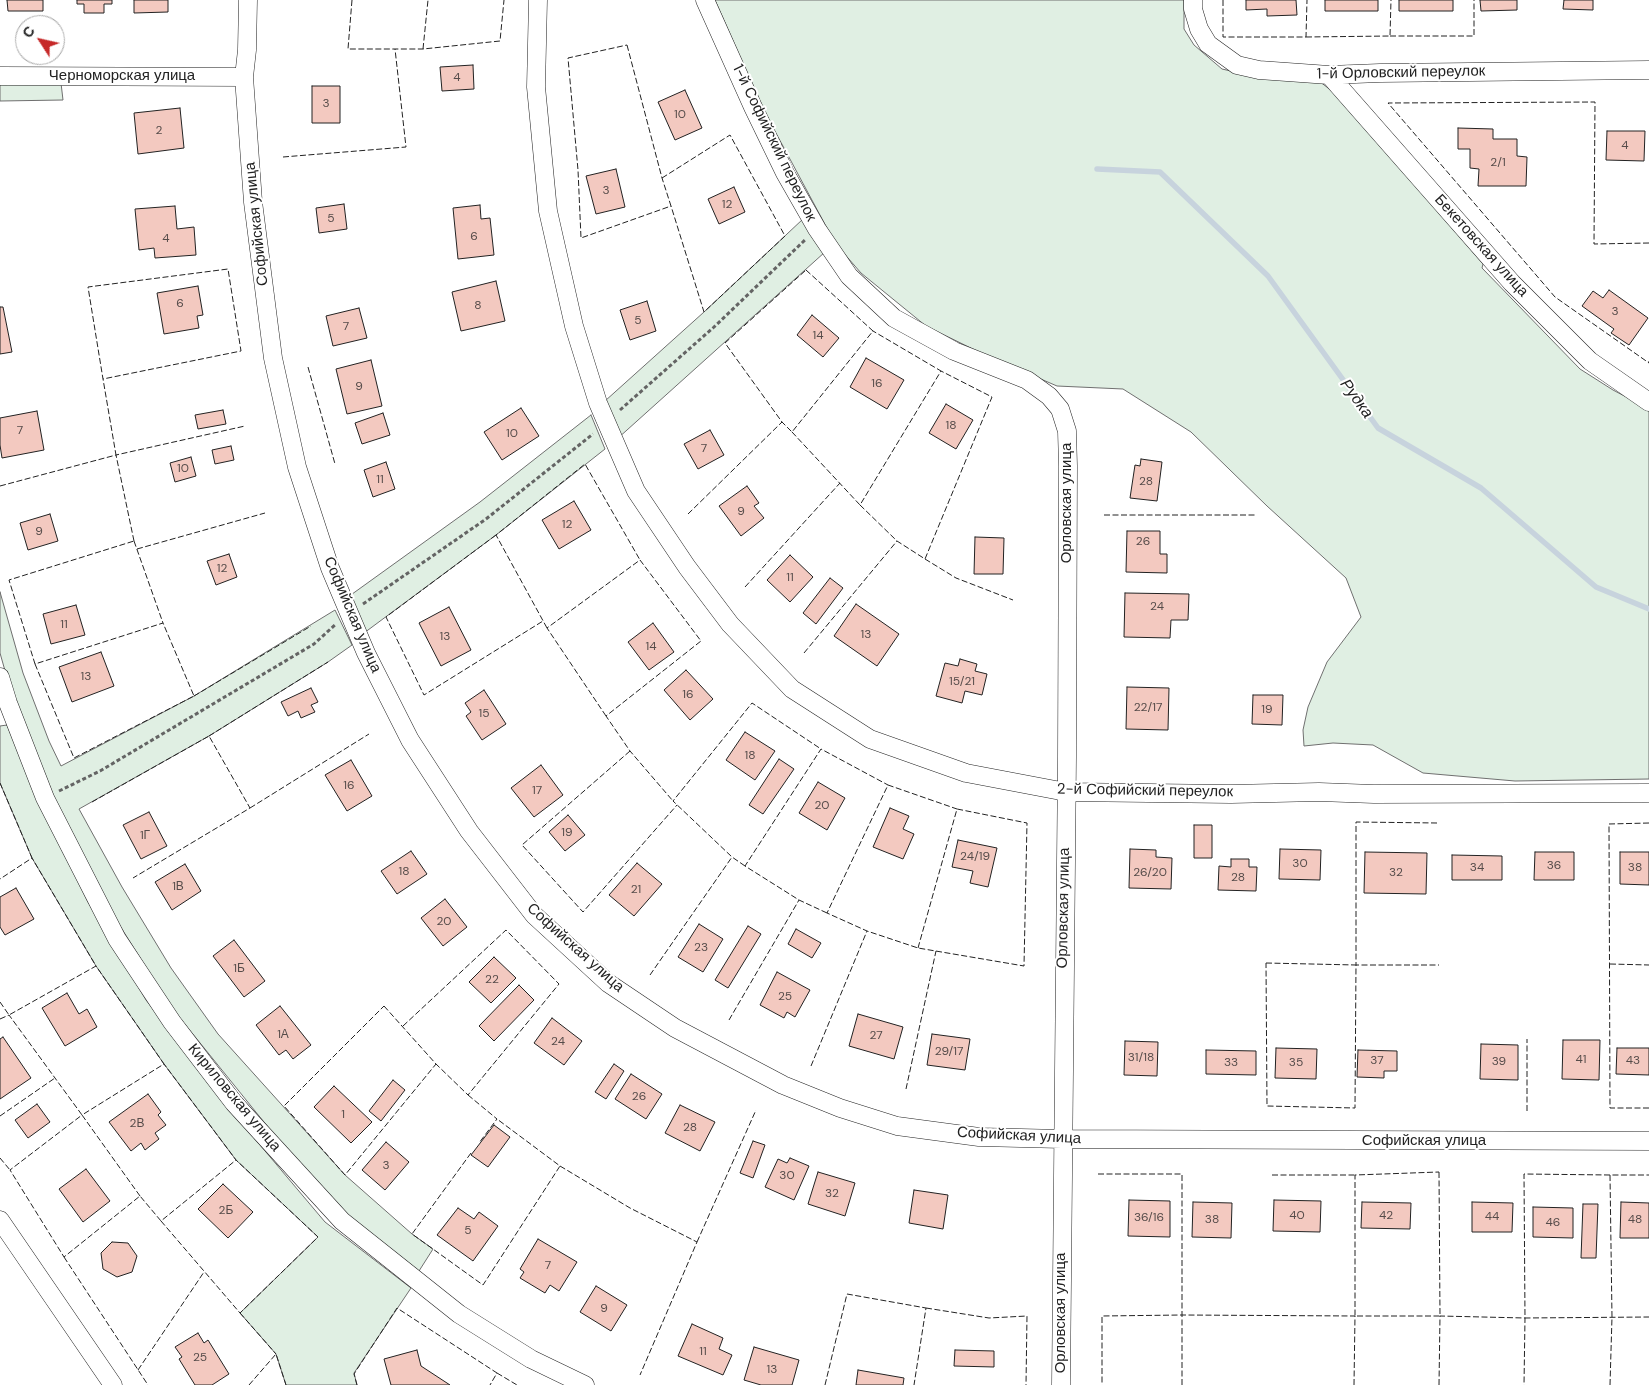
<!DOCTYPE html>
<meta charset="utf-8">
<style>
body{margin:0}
#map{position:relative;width:1649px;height:1385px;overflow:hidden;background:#fff;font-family:"DM Sans",sans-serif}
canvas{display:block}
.north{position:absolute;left:15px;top:15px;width:50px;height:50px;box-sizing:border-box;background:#fff;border:1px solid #a7a7a7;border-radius:50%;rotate:305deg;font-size:14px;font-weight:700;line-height:20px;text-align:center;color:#222}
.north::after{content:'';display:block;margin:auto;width:18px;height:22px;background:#c62828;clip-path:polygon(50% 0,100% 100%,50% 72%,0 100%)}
</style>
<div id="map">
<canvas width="1649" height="1385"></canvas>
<div class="north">С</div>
</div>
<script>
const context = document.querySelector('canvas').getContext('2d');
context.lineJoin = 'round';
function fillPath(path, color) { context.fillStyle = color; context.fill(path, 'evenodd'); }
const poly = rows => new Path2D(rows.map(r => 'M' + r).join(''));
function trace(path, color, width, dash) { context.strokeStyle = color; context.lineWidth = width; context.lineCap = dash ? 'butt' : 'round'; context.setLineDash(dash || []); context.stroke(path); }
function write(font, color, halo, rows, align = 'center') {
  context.font = font + ' "DM Sans",sans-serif'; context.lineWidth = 4; context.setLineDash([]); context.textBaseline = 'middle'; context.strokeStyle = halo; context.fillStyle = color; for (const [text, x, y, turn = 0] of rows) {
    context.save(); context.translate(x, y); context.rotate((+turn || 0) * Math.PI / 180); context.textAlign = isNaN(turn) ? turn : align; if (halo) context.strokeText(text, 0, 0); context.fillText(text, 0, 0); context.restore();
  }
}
const green = poly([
 [715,0,1184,0,1184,29,1194,45,1222,69,1266,79,1319,81,1337,95,1483,264,1482,268,1580,369,1613,390,1649,409,1649,779,1515,781,1423,773,1373,745,1333,743,1304,746,1303,730,1308,707,1327,662,1361,617,1346,578,1267,506,1191,432,1123,389,1057,386,985,355,926,326,861,273,835,243,762,107,715,0],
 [0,82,61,83,63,100,0,101,0,82],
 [803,219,825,252,617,439,605,401,704,312,803,219],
 [591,415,605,449,496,535,364,633,348,597,480,502,591,415],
 [0,592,23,673,49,741,61,766,194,696,335,610,352,645,328,662,209,736,79,809,122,887,171,968,218,1034,345,1175,412,1234,433,1249,419,1271,339,1208,293,1158,171,1007,115,918,61,814,11,692,0,653,0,592],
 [7,725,44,812,88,902,146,1000,233,1113,325,1222,411,1288,354,1373,357,1385,286,1385,276,1354,240,1313,318,1237,236,1160,164,1064,96,966,32,858,0,783,0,726,7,725]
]);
const stream = poly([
 [1097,169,1160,172,1268,276,1378,428,1481,488,1596,587,1649,609]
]);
const building = poly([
 [7,0,43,0,43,11,8,11,7,0],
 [77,0,112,0,112,4,104,4,104,13,84,13,84,4,77,4,77,0],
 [134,0,168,0,168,12,134,13,134,0],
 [1246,0,1296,0,1297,15,1267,16,1267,9,1246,10,1246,0],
 [1325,0,1378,0,1378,11,1325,11,1325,0],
 [1399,0,1453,0,1453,11,1399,11,1399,0],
 [1480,0,1517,0,1517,10,1481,11,1480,0],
 [1564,0,1593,0,1593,10,1563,9,1564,0],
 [473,65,474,89,442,91,440,67,473,65],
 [312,86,340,86,340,123,312,123,312,86],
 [685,90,702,128,675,140,658,102,685,90],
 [180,108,184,148,138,154,134,113,180,108],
 [1458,128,1493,129,1493,139,1517,139,1517,156,1527,157,1526,186,1478,186,1479,169,1470,168,1470,149,1458,149,1458,128],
 [1607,131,1645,131,1644,161,1606,160,1607,131],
 [616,169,625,207,596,214,586,176,616,169],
 [734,187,745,212,719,224,708,199,734,187],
 [344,204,347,229,319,233,316,208,344,204],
 [480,205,481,219,490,218,494,255,458,259,453,208,480,205],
 [175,206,177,229,194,227,196,255,155,258,154,248,139,250,135,209,175,206],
 [496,281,505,321,461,331,452,292,496,281],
 [198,286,203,315,197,316,199,328,164,334,157,293,198,286],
 [1609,290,1648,318,1629,345,1611,333,1614,329,1582,306,1593,291,1603,298,1609,290],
 [647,301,656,331,630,340,620,310,647,301],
 [0,307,3,307,12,352,0,354,0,307],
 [359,308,367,338,333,346,326,316,359,308],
 [812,315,839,338,823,357,797,335,812,315],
 [866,358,904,380,887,409,850,387,866,358],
 [371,360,382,406,347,414,336,369,371,360],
 [946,404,973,420,956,449,929,433,946,404],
 [521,408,539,436,502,460,484,432,521,408],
 [223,410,226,424,198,429,195,415,223,410],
 [37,411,44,450,2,458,0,445,0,418,37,411],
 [383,413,390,435,362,444,355,423,383,413],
 [710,430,724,455,698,469,684,444,710,430],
 [231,446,234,460,215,464,212,450,231,446],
 [191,457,196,476,175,482,170,463,191,457],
 [1141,459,1162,462,1157,501,1130,498,1135,465,1140,466,1141,459],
 [386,462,395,489,373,497,364,470,386,462],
 [747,486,759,503,754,506,764,518,741,536,719,506,747,486],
 [574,501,591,530,559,549,542,520,574,501],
 [50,514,58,541,28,550,20,523,50,514],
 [1127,531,1160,531,1160,554,1167,554,1167,573,1126,572,1127,531],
 [975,537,1004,538,1003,574,974,574,975,537],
 [229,554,237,577,216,585,207,561,229,554],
 [790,555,813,577,790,602,767,580,790,555],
 [830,578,843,588,816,624,803,613,830,578],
 [1125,593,1189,594,1188,620,1171,620,1170,638,1124,637,1125,593],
 [856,604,899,634,877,666,834,636,856,604],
 [76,605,85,635,51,644,43,614,76,605],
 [449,607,471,650,441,666,419,623,449,607],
 [653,623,674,652,649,670,628,642,653,623],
 [101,652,114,686,72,702,59,667,101,652],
 [960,659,977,664,975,671,987,674,982,695,965,691,962,703,936,696,945,663,958,666,960,659],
 [686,670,713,699,690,720,664,690,686,670],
 [1127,687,1169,688,1168,730,1126,729,1127,687],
 [311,688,318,702,311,705,315,712,301,718,298,711,288,716,281,702,311,688],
 [484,690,506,724,482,740,466,716,471,712,465,703,484,690],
 [1253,695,1283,695,1282,725,1252,724,1253,695],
 [745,732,775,751,755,780,726,760,745,732],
 [779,759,794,769,763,814,749,805,779,759],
 [351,760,372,796,347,811,325,775,351,760],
 [541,765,563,795,534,817,511,788,541,765],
 [818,782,845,798,827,830,799,813,818,782],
 [890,808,909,816,903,829,914,834,903,859,873,847,890,808],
 [149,812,167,846,141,859,123,825,149,812],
 [568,815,585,835,565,851,549,832,568,815],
 [1194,825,1212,825,1212,858,1194,858,1194,825],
 [958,840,997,848,988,887,970,883,973,871,952,867,958,840],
 [1130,849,1156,850,1156,857,1172,858,1171,889,1129,888,1130,849],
 [1280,849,1321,850,1320,880,1279,879,1280,849],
 [411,851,427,874,397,894,381,871,411,851],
 [1365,852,1427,853,1426,894,1364,893,1365,852],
 [1535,852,1574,852,1574,880,1534,880,1535,852],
 [1620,852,1649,852,1649,885,1620,884,1620,852],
 [1452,855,1502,856,1502,880,1452,880,1452,855],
 [1231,859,1249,859,1249,867,1257,867,1256,891,1218,890,1219,866,1231,867,1231,859],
 [637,863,662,884,634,916,609,895,637,863],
 [185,864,201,891,172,910,155,882,185,864],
 [16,888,34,919,5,935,0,927,0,897,16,888],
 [445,899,467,927,443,946,421,918,445,899],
 [699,924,723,939,703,972,678,957,699,924],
 [748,926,761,934,728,988,715,980,748,926],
 [796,929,821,943,812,958,788,944,796,929],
 [234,940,265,981,244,997,213,956,234,940],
 [494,957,516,978,491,1003,469,982,494,957],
 [777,972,810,990,795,1017,787,1012,784,1018,760,1005,777,972],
 [519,985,534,1000,494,1041,479,1026,519,985],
 [67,993,79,1014,87,1009,97,1027,65,1046,42,1008,67,993],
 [280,1006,311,1045,293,1059,286,1050,279,1055,256,1025,280,1006],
 [858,1014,903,1027,894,1059,849,1046,858,1014],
 [552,1018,582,1041,564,1065,534,1043,552,1018],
 [932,1034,970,1039,965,1070,927,1065,932,1034],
 [3,1037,31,1078,0,1099,0,1039,3,1037],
 [1563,1040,1600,1040,1599,1080,1562,1079,1563,1040],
 [1125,1041,1158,1042,1157,1076,1124,1075,1125,1041],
 [1481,1044,1518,1045,1518,1080,1480,1079,1481,1044],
 [1276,1048,1317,1049,1316,1079,1275,1078,1276,1048],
 [1617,1048,1649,1048,1649,1075,1616,1074,1617,1048],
 [1206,1050,1256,1051,1256,1075,1206,1074,1206,1050],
 [1358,1050,1397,1051,1397,1071,1384,1071,1384,1078,1357,1077,1358,1050],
 [614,1064,624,1071,606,1099,595,1092,614,1064],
 [631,1074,662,1094,646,1119,615,1099,631,1074],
 [393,1080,405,1090,381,1121,369,1111,393,1080],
 [334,1086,372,1122,351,1143,314,1107,334,1086],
 [148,1094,161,1112,158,1115,166,1125,155,1133,159,1139,145,1150,141,1143,131,1151,109,1122,148,1094],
 [37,1104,50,1122,28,1138,15,1120,37,1104],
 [680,1105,715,1122,700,1151,665,1133,680,1105],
 [494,1125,510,1137,488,1167,471,1155,494,1125],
 [753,1141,765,1145,753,1178,740,1173,753,1141],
 [386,1142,409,1162,385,1190,362,1170,386,1142],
 [790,1158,809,1166,794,1200,765,1187,778,1159,787,1163,790,1158],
 [86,1169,110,1201,83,1222,59,1189,86,1169],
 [818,1172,855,1183,845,1216,808,1204,818,1172],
 [223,1184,253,1212,228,1238,198,1209,223,1184],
 [914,1190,948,1195,943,1229,909,1223,914,1190],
 [1129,1200,1170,1201,1170,1237,1128,1236,1129,1200],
 [1274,1200,1321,1201,1320,1232,1273,1231,1274,1200],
 [1193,1202,1232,1203,1231,1238,1192,1237,1193,1202],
 [1362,1202,1411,1203,1410,1229,1361,1228,1362,1202],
 [1472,1202,1513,1203,1512,1232,1472,1232,1472,1202],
 [1621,1202,1649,1203,1649,1238,1620,1238,1621,1202],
 [1583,1204,1598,1204,1596,1258,1581,1258,1583,1204],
 [1533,1207,1573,1208,1573,1238,1533,1237,1533,1207],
 [458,1208,474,1219,479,1212,498,1226,473,1261,437,1235,458,1208],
 [538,1239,577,1262,559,1291,550,1285,545,1293,520,1278,524,1272,520,1269,538,1239],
 [112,1242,128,1243,137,1256,132,1272,117,1277,103,1269,101,1253,112,1242],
 [596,1286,627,1305,611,1331,580,1312,596,1286],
 [692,1324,723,1338,719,1349,732,1355,723,1375,678,1356,692,1324],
 [198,1333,204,1343,208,1340,229,1374,212,1385,195,1385,179,1359,182,1357,175,1347,198,1333],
 [754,1347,799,1360,792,1385,761,1385,744,1380,754,1347],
 [417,1350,421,1366,450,1385,391,1385,384,1359,417,1350],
 [955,1350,994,1351,994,1367,954,1366,955,1350],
 [858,1370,904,1378,903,1385,856,1385,858,1370]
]);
const path = poly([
 [620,410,714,327,805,240],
 [363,604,486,519,593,434],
 [59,791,100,771,314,644,336,624]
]);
const street = poly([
 [248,0,247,50,244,77,253,202,273,358,297,467,330,568,366,653,410,740,469,831,534,915,608,983,675,1028,783,1085,840,1108,897,1126,979,1137,1062,1139,1649,1141],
 [538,0,536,87,548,211,574,326,598,403,636,491,687,567,730,624,792,689,870,739,966,773,1066,792,1231,794,1319,792,1374,794,1649,793],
 [705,0,753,107,785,173,817,229,849,276,894,318,954,351,1027,380,1049,396,1060,409,1067,431,1068,466,1067,757,1061,1385],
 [1193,0,1193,9,1199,29,1208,44,1237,65,1259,70,1329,75,1380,73,1649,70],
 [1329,75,1512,283,1590,361,1649,402],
 [0,76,244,77],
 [0,677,8,703,45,798,117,939,172,1022,234,1103,342,1221,459,1314,531,1359,585,1385],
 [0,1220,113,1385]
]);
const fence = poly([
 [352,0,348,49,423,49,500,41,504,0],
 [1223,0,1223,37,1306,37,1307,0],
 [1390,36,1474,36,1474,0],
 [1306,37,1390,36,1391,0],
 [627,45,662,178,671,206,581,238,578,170,568,58,627,45],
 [423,49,428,0],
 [283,157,406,147,395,49],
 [662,178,730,135,785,236,704,312,671,206],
 [1649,243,1594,244,1595,102,1388,103,1555,297,1649,363,1649,361],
 [806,270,873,331,792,432,782,422,725,343,806,270],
 [308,367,335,464],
 [792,432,860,505,941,371,873,331],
 [0,486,116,455,103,379,88,287,228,269,241,351,103,379],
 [860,505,897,541,925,559,992,397,941,371],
 [688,514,782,422],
 [1104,515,1257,515],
 [496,535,386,617,424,695,543,621],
 [134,541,163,623,35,664,9,580,134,541],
 [134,541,116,455,245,426],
 [137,549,265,513],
 [925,559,956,578,1013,600],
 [745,587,840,483],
 [547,628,496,535,585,464,640,560],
 [804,653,897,541],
 [35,664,74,758,194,696,163,623],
 [194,696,311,626],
 [606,716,547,628,640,560,701,641,606,716,630,751,673,801],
 [209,736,328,662],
 [630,751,522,845,583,912,677,805],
 [0,783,32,858,0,879],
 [92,802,209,736,250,808,133,878],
 [250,808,369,734],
 [1437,823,1356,822,1356,965,1439,965],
 [1649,823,1609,824,1610,1108,1649,1108],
 [745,866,732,857,673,801,752,703,821,749],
 [827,913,799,900,745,866,821,749,888,785],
 [918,948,957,809,1027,823,1024,966,918,948,867,931,827,913,888,785,957,809],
 [1266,963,1356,965,1355,1108,1267,1106,1266,963],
 [1610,964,1649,965],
 [650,975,732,857],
 [0,1002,9,1015,96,966,32,858],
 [384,1006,436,1064,345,1175,284,1106,384,1006],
 [0,1019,9,1015,82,1115,164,1064,96,966],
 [729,1020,799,900],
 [403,1026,506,930,559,984,468,1095,436,1064],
 [811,1066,867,931],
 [906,1089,936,951],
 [468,1095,497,1119,479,1143],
 [1527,1111,1527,1039],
 [0,1116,55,1078],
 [471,1153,412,1234,483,1285,560,1166,497,1119],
 [0,1158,10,1170],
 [560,1166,630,1208,697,1242,640,1375],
 [1439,1172,1440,1316,1355,1316,1355,1175,1439,1172],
 [1098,1174,1182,1174,1182,1315,1102,1316,1102,1385],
 [1272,1175,1355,1175],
 [1610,1175,1524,1174,1525,1318,1649,1317],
 [140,1196,82,1115,10,1170,64,1257,140,1196,161,1221,236,1160],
 [161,1221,240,1313,318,1237,236,1160,164,1064],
 [697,1242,756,1110],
 [64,1257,148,1385],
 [926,1308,989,1318,1027,1316,1026,1385],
 [240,1313,276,1354],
 [138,1370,204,1272],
 [497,1373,517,1385],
 [249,1385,276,1354,286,1385],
 [357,1385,354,1374,397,1308,497,1373,490,1385],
 [825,1385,847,1294,926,1308,914,1385],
 [1182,1385,1182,1315,1355,1316,1354,1385],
 [1439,1385,1440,1316,1525,1318,1524,1385],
 [1610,1385,1612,1317,1610,1175,1649,1175]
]);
const numberNames = [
 ["4",457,78],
 ["3",326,104],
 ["10",680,115],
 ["2",159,131],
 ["4",1625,146],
 ["2/1",1498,163],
 ["3",606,191],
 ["12",727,205],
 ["5",331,219],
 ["6",474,237],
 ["4",166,239],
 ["6",180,304],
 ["8",478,306],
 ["3",1615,312],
 ["5",638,321],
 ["7",346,327],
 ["14",818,336],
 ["16",877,384],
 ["9",359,387],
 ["18",951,426],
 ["7",20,431],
 ["10",512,434],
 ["7",704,449],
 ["10",183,469],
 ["11",380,480],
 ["28",1146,482],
 ["9",741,512],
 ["12",567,525],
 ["9",39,532],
 ["26",1143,542],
 ["12",222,569],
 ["11",790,578],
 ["24",1157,607],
 ["11",64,625],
 ["13",866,635],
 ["13",445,637],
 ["14",651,647],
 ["13",86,677],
 ["15/21",962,682],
 ["16",688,695],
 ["22/17",1148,708],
 ["19",1267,710],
 ["15",484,714],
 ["18",750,756],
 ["16",349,786],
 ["17",537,791],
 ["20",822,806],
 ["19",567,833],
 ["1Г",145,836],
 ["24/19",975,857],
 ["30",1300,864],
 ["36",1554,866],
 ["34",1477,868],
 ["38",1635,868],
 ["18",404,872],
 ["26/20",1150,873],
 ["32",1396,873],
 ["28",1238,878],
 ["1В",178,887],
 ["21",636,890],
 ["20",444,922],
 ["23",701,948],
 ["1Б",239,969],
 ["22",492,980],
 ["25",785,997],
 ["1А",283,1035],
 ["27",876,1036],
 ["24",558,1042],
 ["29/17",949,1052],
 ["31/18",1141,1058],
 ["41",1581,1060],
 ["37",1377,1061],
 ["43",1633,1061],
 ["39",1499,1062],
 ["33",1231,1063],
 ["35",1296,1063],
 ["26",639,1097],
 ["1",343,1115],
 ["2В",137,1124],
 ["28",690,1128],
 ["3",386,1166],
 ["30",787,1176],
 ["32",832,1194],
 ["2Б",226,1211],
 ["40",1297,1216],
 ["42",1386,1216],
 ["44",1492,1217],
 ["36/16",1149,1218],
 ["38",1212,1220],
 ["48",1635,1220],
 ["46",1553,1223],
 ["5",468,1231],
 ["7",548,1266],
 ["9",604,1309],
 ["11",703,1352],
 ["25",200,1358],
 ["13",772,1370]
];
const streetNames = [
 ["1-й Орловский переулок",1401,73,-1],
 ["Черноморская улица",122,76],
 ["1-й Софийский переулок",774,143,64],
 ["Софийская улица",257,224,-96],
 ["Бекетовская улица",1481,246,48],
 ["Орловская улица",1067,503,-90],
 ["Софийская улица",352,615,67],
 ["2-й Софийский переулок",1145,791,1],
 ["Орловская улица",1064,908,-89],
 ["Софийская улица",575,948,42],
 ["Кириловская улица",234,1098,50],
 ["Софийская улица",1019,1136,3],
 ["Софийская улица",1424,1141],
 ["Орловская улица",1061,1313,-90]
];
const waterNames = [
 ["Рудка",1356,399,54]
];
fillPath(green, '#e0efe3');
trace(green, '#6f6f6f', 1);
trace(stream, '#c7d3dd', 5.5);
fillPath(building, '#f3c9c0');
trace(building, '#222', 1);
trace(street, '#222', 19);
trace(path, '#646464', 3, [4, 2.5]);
trace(street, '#fff', 18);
trace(fence, '#222', 1, [6, 2.5]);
write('12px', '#564c4a', null, numberNames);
write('15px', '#222', '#fff', streetNames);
write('italic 16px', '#222', '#fff', waterNames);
</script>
